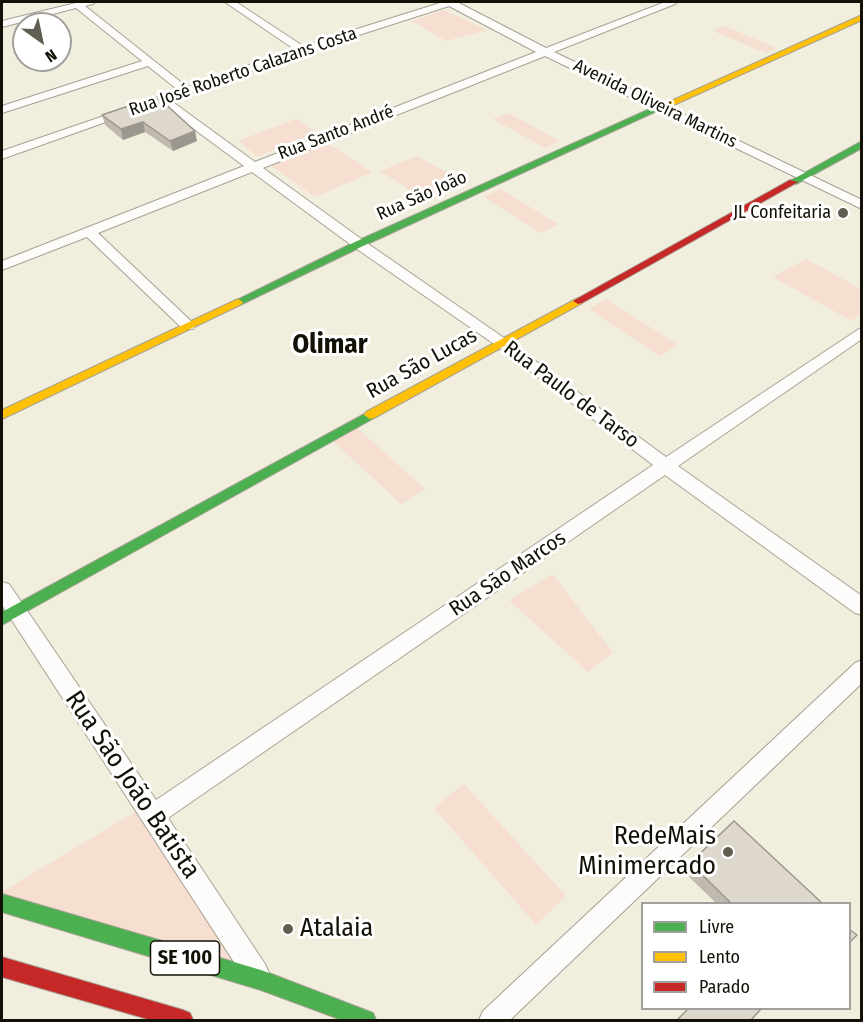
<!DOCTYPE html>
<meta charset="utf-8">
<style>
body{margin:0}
#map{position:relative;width:863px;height:1022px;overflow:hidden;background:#f2eedd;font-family:"Fira Sans Condensed",sans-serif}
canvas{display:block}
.frame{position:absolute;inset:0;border:3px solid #131006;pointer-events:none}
.legend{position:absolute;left:641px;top:902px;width:210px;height:108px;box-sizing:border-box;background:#fff;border:2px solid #a19f9b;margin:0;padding:8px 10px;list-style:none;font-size:18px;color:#131006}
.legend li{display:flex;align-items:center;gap:12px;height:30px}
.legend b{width:30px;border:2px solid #a19f9b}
.north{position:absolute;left:12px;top:12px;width:60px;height:60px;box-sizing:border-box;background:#fff;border:2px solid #a19f9b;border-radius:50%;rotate:147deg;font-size:16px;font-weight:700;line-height:24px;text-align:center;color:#131006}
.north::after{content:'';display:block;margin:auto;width:21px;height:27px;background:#615e51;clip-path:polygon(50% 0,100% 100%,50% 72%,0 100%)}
</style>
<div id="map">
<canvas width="863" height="1022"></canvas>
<div class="frame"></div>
<ul class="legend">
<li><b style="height:8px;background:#4caf50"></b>Livre</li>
<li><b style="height:8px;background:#ffc107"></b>Lento</li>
<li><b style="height:8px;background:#c62828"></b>Parado</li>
</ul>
<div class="north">N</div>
</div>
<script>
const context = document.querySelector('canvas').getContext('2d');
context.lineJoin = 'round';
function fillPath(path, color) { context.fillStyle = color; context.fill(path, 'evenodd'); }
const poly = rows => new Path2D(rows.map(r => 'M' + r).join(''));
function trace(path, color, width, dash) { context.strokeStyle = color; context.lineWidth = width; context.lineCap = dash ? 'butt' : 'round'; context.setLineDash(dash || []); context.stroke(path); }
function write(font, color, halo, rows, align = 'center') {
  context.font = font + ' "Fira Sans Condensed",sans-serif'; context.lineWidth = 6; context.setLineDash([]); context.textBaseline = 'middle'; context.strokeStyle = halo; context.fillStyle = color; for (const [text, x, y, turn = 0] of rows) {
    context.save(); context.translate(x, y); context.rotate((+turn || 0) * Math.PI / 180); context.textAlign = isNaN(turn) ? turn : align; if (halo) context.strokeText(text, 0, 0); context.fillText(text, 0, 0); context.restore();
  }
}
const green = poly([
 [444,10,487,30,446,41,412,21],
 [724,26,777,48,766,53,713,31],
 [508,113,560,141,545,148,493,119],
 [296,119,317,133,257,156,238,141],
 [327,143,372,172,315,197,271,166],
 [417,156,467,183,429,202,380,171],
 [500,189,558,224,541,233,484,197],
 [806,259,861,289,861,313,852,321,773,277],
 [606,299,678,345,660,356,589,309],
 [357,428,425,489,401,504,334,442],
 [553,574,613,653,588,672,509,600],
 [464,784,566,896,536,925,434,808],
 [147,805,261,980,2,903,2,892]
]);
const street = poly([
 [80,2,95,2,93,4,85,6,187,87,294,49,225,2,236,2,303,46,443,2,457,2,546,48,665,2,677,2,675,4,554,52,862,200,862,209,545,56,263,168,364,241,507,340,666,457,862,327,862,339,678,466,862,596,862,615,855,613,665,475,168,818,265,964,269,973,265,982,256,986,247,982,2,605,2,582,9,584,156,800,653,465,497,346,354,247,252,172,98,233,193,323,195,326,193,329,183,329,87,237,2,270,2,261,244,166,160,104,150,104,150,100,178,90,148,66,2,113,2,106,142,61,76,8,2,27,2,21,80,2],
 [449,6,536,52,255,162,170,100,306,52,449,6],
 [127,108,133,111,131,113,2,159,2,151,127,108],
 [862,660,862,683,510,1020,479,1020,483,1011,855,663,862,660]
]);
const fast = poly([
 [652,108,659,110,363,246,242,304,238,305,233,302,355,242,652,108],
 [862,141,862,148,796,184,788,182,862,141],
 [370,411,376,415,374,418,2,625,2,612,370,411],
 [2,894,261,970,373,1013,376,1020,342,1020,261,990,2,912,2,894]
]);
const slow = poly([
 [862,15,862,20,658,112,651,110,862,15],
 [578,298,583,301,582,303,374,418,370,419,364,415,366,412,578,298],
 [238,299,243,302,242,304,2,419,2,410,238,299]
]);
const jam = poly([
 [790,180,798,182,582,303,578,304,573,301,790,180],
 [2,957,183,1010,190,1013,193,1020,151,1020,2,977,2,957]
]);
const wall = poly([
 [161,100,197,141,173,151,145,132,123,140,105,125,102,115],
 [690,863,822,903,716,903,685,873]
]);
const shadedWall = poly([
 [143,122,145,132,123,140,121,129],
 [195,131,197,141,173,151,170,141]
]);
const building = poly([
 [152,98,161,100,195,131,170,141,143,122,121,129,102,115,152,98],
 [734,821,822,903,731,903,690,863,734,821],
 [849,929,857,935,849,943,849,929],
 [689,1008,762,1008,751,1020,677,1020,689,1008]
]);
const markers = [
 [843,213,6,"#615e51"],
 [728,852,6,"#615e51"],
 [288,929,6,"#615e51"]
];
const farStreetnames = [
 ["Rua José Roberto Calazans Costa",243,72,-19],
 ["Avenida Oliveira Martins",655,104,26],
 ["Rua Santo André",336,133,-21],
 ["Rua São João",422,196,-24]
];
const farPoinames = [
 ["JL Confeitaria",831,213]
];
const shields = [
 [185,958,69]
];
const shieldNames = [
 ["SE 100",185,958]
];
const streetNames = [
 ["Rua São Lucas",422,364,-29],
 ["Rua Paulo de Tarso",571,395,37],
 ["Rua São Marcos",508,574,-34]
];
const nearStreetnames = [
 ["Rua São João Batista",132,785,56]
];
const nearPoinames = [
 ["RedeMais",716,837],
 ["Minimercado",716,867],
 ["Atalaia",300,929,"left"]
];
const districtNames = [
 ["Olimar",330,345]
];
fillPath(green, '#f6ded0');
trace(street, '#a5a294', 2);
trace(fast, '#a5a294', 2);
trace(slow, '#a5a294', 2);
trace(jam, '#a5a294', 2);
fillPath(street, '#fdfcfa');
fillPath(fast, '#4caf50');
fillPath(slow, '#ffc107');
fillPath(jam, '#c62828');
fillPath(wall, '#bfb9af');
fillPath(shadedWall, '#9b968e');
fillPath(building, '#ded7cb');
trace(building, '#9b968e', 1.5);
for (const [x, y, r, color] of markers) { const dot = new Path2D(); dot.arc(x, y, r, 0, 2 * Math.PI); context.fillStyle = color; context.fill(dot); trace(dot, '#fff', 2); }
write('18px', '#131006', '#fff', farStreetnames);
write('18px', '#131006', '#fff', farPoinames, 'right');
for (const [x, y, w] of shields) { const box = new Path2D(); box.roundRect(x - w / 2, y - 17, w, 34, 4.5); context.fillStyle = '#fff'; context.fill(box); trace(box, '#131006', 1.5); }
write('bold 20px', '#131006', null, shieldNames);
write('21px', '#131006', '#fff', streetNames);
write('26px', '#131006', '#fff', nearStreetnames);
write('26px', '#131006', '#fff', nearPoinames, 'right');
write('bold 27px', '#131006', '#fff', districtNames);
</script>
